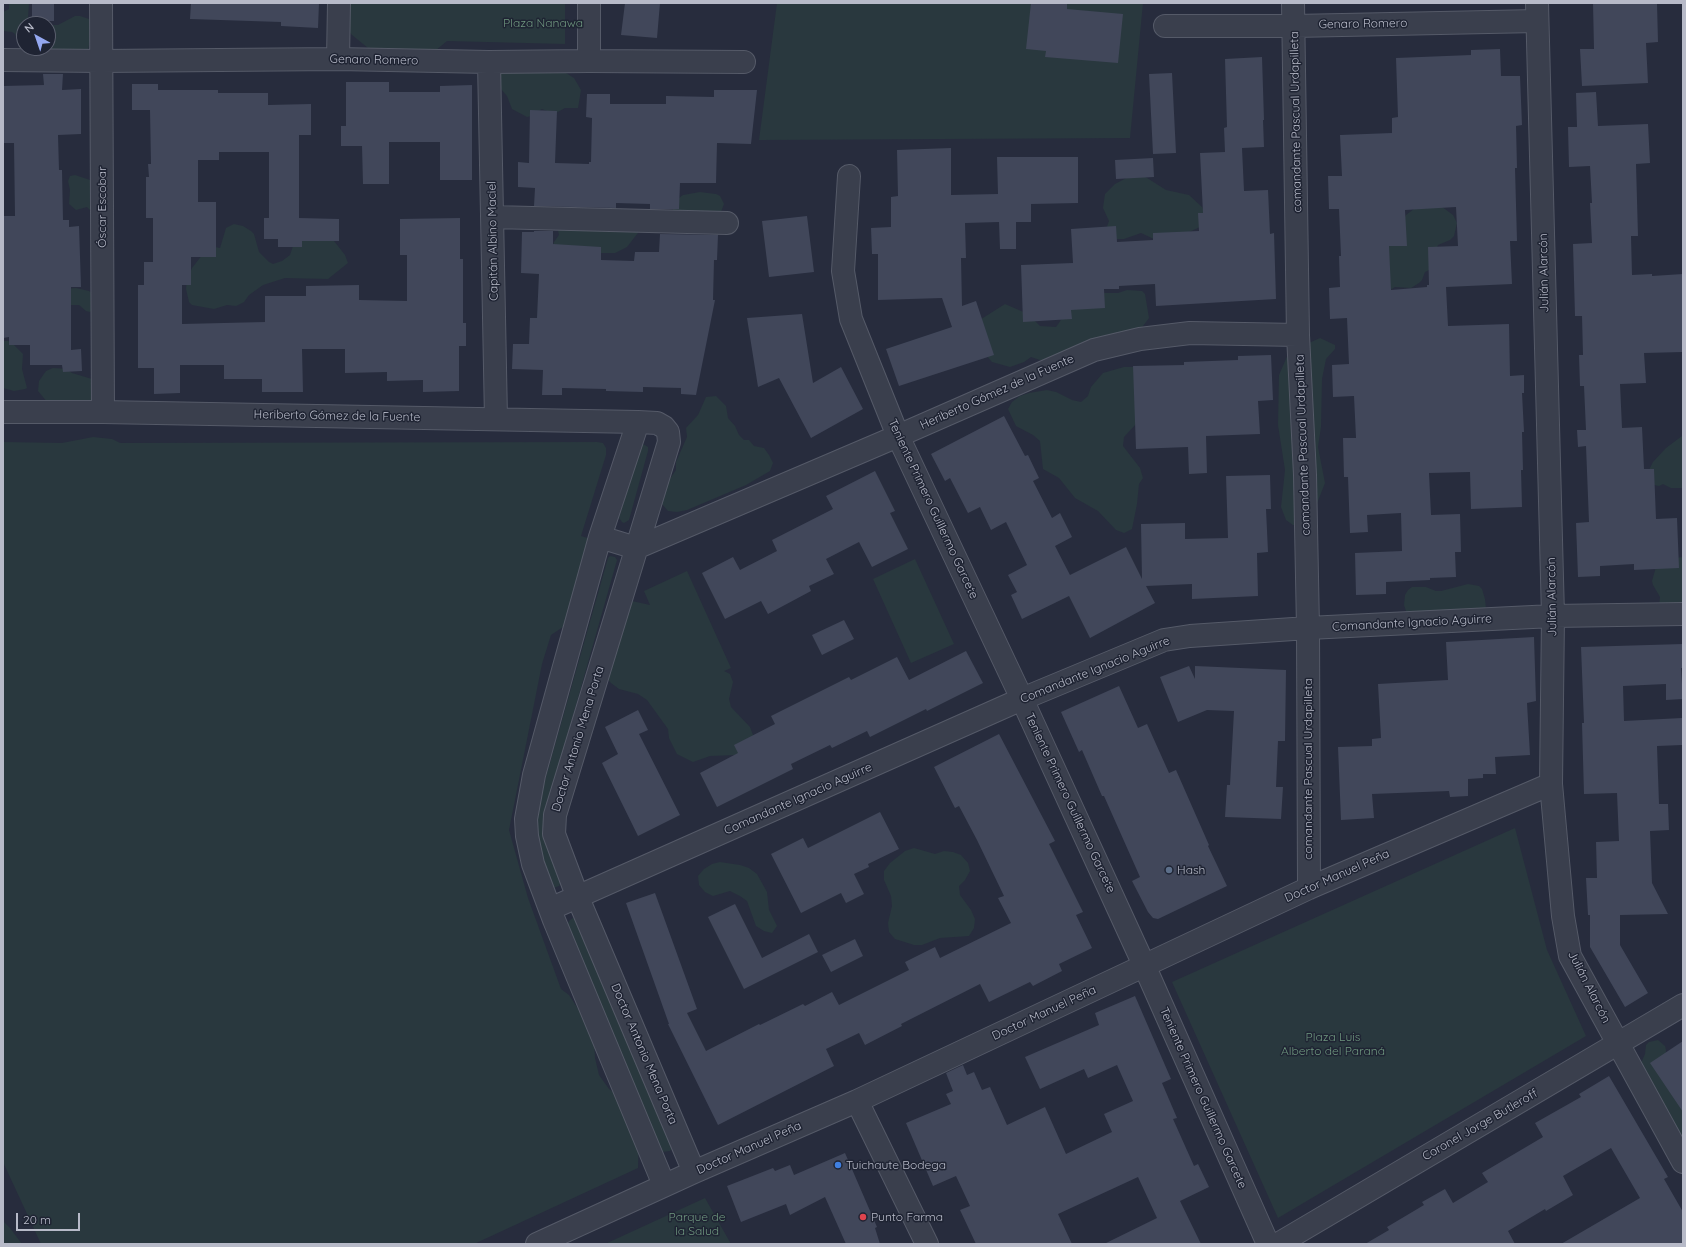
<!DOCTYPE html>
<meta charset="utf-8">
<style>
body{margin:0}
#map{position:relative;width:1686px;height:1247px;overflow:hidden;background:#272c3d;font-family:Quicksand,sans-serif}
canvas{display:block}
.frame{position:absolute;inset:0;border:4px solid #b7bac8;pointer-events:none}
.north{position:absolute;left:16px;top:16px;width:40px;height:40px;box-sizing:border-box;background:#1f2433;border:1px solid #5c606f;border-radius:50%;rotate:320deg;font-size:11px;font-weight:700;line-height:16px;text-align:center;color:#b7bac8}
.north::after{content:'';display:block;margin:auto;width:14px;height:18px;background:#94a8f0;clip-path:polygon(50% 0,100% 100%,50% 72%,0 100%)}
.scale{position:absolute;left:16px;top:1213px;width:64px;height:18px;box-sizing:border-box;border:2px solid #b7bac8;border-top:0;padding-left:5px;font-size:12px;line-height:14px;white-space:nowrap;color:#b7bac8;-webkit-text-stroke:3px #1f2433;paint-order:stroke}
</style>
<div id="map">
<canvas width="1686" height="1247"></canvas>
<div class="frame"></div>
<div class="north">N</div>
<div class="scale">20 m</div>
</div>
<script>
const context = document.querySelector('canvas').getContext('2d');
context.lineJoin = 'round';
function fillPath(path, color) { context.fillStyle = color; context.fill(path, 'evenodd'); }
const poly = rows => new Path2D(rows.map(r => 'M' + r).join(''));
function trace(path, color, width, dash) { context.strokeStyle = color; context.lineWidth = width; context.lineCap = dash ? 'butt' : 'round'; context.setLineDash(dash || []); context.stroke(path); }
function write(font, color, halo, rows, align = 'center') {
  context.font = font + ' Quicksand,sans-serif'; context.lineWidth = 3; context.setLineDash([]); context.textBaseline = 'middle'; context.strokeStyle = halo; context.fillStyle = color; for (const [text, x, y, turn = 0] of rows) {
    context.save(); context.translate(x, y); context.rotate((+turn || 0) * Math.PI / 180); context.textAlign = isNaN(turn) ? turn : align; if (halo) context.strokeText(text, 0, 0); context.fillText(text, 0, 0); context.restore();
  }
}
const green = poly([
 [9,3,29,3,28,17,32,24,24,24,24,48,48,48,48,25,58,25,75,16,80,16,89,19,92,23,90,41,88,50,84,53,21,52,15,34,12,32,3,31,3,12,9,9],
 [344,3,565,3,565,44,447,41,435,51,373,52,352,35,346,28],
 [777,3,1143,3,1130,138,759,140],
 [555,66,574,78,581,90,578,108,565,108,554,114,542,109,531,116,527,117,512,109,507,96,501,89,499,74,502,70],
 [1134,174,1144,176,1166,190,1189,195,1202,207,1206,215,1202,226,1185,234,1154,239,1141,233,1124,239,1115,239,1106,229,1109,221,1103,208,1105,194,1115,184],
 [75,175,93,181,93,213,87,207,76,210,69,204,70,190,68,181,70,176],
 [700,192,716,194,720,196,724,204,721,212,714,217,668,217,673,210,673,205,679,198,683,195],
 [1441,206,1453,215,1457,223,1454,236,1450,240,1438,245,1429,270,1425,272,1422,280,1419,283,1411,288,1395,287,1387,292,1387,249,1392,234,1406,215,1414,209],
 [562,207,570,212,606,210,615,208,632,214,641,229,627,247,615,253,598,253,553,246,554,242,559,235,557,226,558,209],
 [234,224,243,226,251,231,254,234,259,252,269,262,273,264,282,261,290,255,293,246,299,239,334,241,345,255,348,263,328,279,285,278,263,285,249,295,244,302,236,306,227,305,214,309,192,305,189,302,186,289,187,280,192,268,203,254,215,247,220,248,226,228],
 [63,289,76,288,89,291,96,297,93,309,90,312,86,311,79,305,70,305],
 [1127,290,1142,291,1145,294,1149,318,1140,330,1043,361,1031,357,1024,362,1010,367,992,362,986,355,975,323,1005,304,1028,314,1040,326,1056,327,1070,307,1104,293,1118,293],
 [1320,338,1335,345,1335,349,1326,359,1322,379,1321,427,1318,447,1325,483,1316,506,1298,525,1293,525,1286,520,1281,507,1285,470,1278,425,1279,375,1289,352],
 [3,341,8,341,12,343,23,354,22,369,27,388,25,389,14,391,3,388],
 [1124,367,1134,367,1136,424,1124,437,1123,446,1140,468,1143,478,1139,484,1137,504,1132,529,1124,533,1116,530,1098,511,1075,498,1059,478,1043,469,1040,441,1033,435,1016,426,1008,409,1012,402,1020,396,1029,393,1047,390,1056,392,1072,400,1081,402,1088,396,1091,387,1103,373],
 [53,368,67,369,72,373,92,379,93,402,48,403,38,391,39,381,46,371],
 [716,396,726,406,728,418,735,426,739,435,744,440,749,440,754,446,764,448,769,455,773,463,770,471,746,485,687,510,677,512,668,511,661,503,665,486,676,470,676,462,687,437,686,428,698,415,706,397],
 [1683,431,1683,488,1671,488,1663,484,1659,486,1654,485,1647,474,1653,462,1666,448,1682,436],
 [93,437,112,439,120,443,597,442,603,443,606,448,606,455,581,536,594,540,572,621,551,635,542,664,509,830,528,898,561,989,569,995,588,1024,594,1040,595,1058,599,1075,609,1089,623,1099,639,1130,638,1168,474,1244,41,1244,3,1162,3,442,62,443],
 [643,444,648,447,648,451,629,520,624,523,622,522,619,518,639,446],
 [610,556,615,557,617,560,545,815,544,839,561,882,559,886,553,888,539,857,536,812,608,558],
 [1683,557,1683,618,1659,607,1660,597,1653,585,1652,581,1656,567,1673,558],
 [915,559,954,644,911,663,873,579],
 [687,571,731,668,724,671,730,674,733,682,729,699,731,707,750,727,753,735,751,745,736,755,710,756,693,762,677,754,669,738,668,729,647,700,638,694,619,689,611,683,605,676,623,603,632,601,650,605,644,591],
 [1468,584,1479,586,1482,589,1485,599,1486,608,1483,612,1407,614,1404,605,1405,595,1408,590,1412,587,1426,587,1436,591,1441,591],
 [1515,828,1547,950,1586,1036,1278,1218,1172,982],
 [914,848,935,854,944,851,953,852,961,855,968,863,970,871,965,880,959,886,960,895,971,910,975,919,974,928,969,936,940,938,922,945,914,945,895,939,889,932,888,923,892,906,891,896,884,880,884,871,890,863,905,851],
 [720,862,740,865,749,868,757,874,767,892,769,910,777,926,772,933,764,931,756,926,747,901,740,896,730,891,713,896,705,892,699,885,698,876,704,869,712,864],
 [573,918,575,919,672,1148,670,1151,662,1152,567,924,570,920],
 [1658,1040,1665,1046,1666,1050,1665,1069,1683,1091,1683,1140,1668,1110,1645,1081,1641,1063,1645,1054,1646,1045,1649,1042],
 [705,1198,731,1244,605,1244],
 [3,1221,10,1228,22,1244,3,1244]
]);
const building = poly([
 [32,3,54,3,54,21,32,21],
 [191,3,319,3,318,28,281,26,281,22,190,19],
 [625,3,660,3,657,38,621,35],
 [1031,3,1067,3,1067,9,1123,14,1118,63,1045,57,1046,51,1026,49],
 [1593,3,1657,3,1658,42,1646,43,1648,83,1582,86,1580,49,1594,49],
 [1500,49,1501,76,1520,76,1522,125,1516,126,1517,168,1515,168,1517,241,1510,241,1512,284,1446,287,1448,326,1509,324,1510,376,1524,375,1524,393,1522,393,1524,432,1522,432,1523,470,1521,470,1522,507,1471,509,1470,472,1429,473,1431,515,1460,514,1461,552,1455,552,1456,577,1430,578,1430,580,1386,582,1386,594,1356,595,1355,553,1402,551,1401,513,1367,515,1368,532,1350,533,1348,477,1344,477,1343,438,1356,438,1354,396,1333,397,1332,365,1349,364,1347,318,1330,319,1329,288,1340,287,1339,256,1341,256,1339,209,1329,209,1328,176,1342,176,1340,135,1392,133,1392,118,1398,117,1396,58,1471,55,1471,50],
 [1456,207,1458,246,1428,247,1429,285,1427,285,1427,287,1391,290,1389,246,1407,246,1405,210],
 [1262,57,1264,120,1263,120,1264,147,1242,148,1244,191,1268,190,1270,234,1274,233,1276,299,1156,306,1155,284,1119,286,1119,289,1104,289,1105,308,1071,310,1072,319,1023,322,1021,265,1073,263,1071,229,1116,226,1117,242,1153,240,1153,233,1199,231,1198,213,1203,213,1200,153,1225,152,1224,128,1227,127,1225,59],
 [1172,73,1176,153,1153,154,1149,74],
 [43,74,63,74,62,90,81,89,81,134,58,135,59,170,62,170,63,220,69,220,69,227,79,226,81,287,71,287,71,350,81,349,82,371,63,372,62,365,30,365,30,345,9,345,9,337,3,338,3,216,15,216,14,143,3,143,3,86,44,85],
 [346,82,389,82,389,92,440,92,440,86,472,85,472,180,440,180,440,142,389,142,389,184,363,184,362,146,341,146,341,126,346,126],
 [132,84,158,84,158,90,218,90,218,93,268,93,268,105,311,104,311,135,299,135,299,218,339,219,339,241,302,241,302,247,278,247,278,239,264,239,264,218,269,218,269,152,219,152,219,160,198,160,198,202,216,202,216,257,191,257,191,285,182,285,182,324,265,322,265,296,306,296,306,286,359,285,359,300,407,301,407,255,400,255,400,219,460,218,460,259,463,259,463,323,466,323,466,346,459,346,459,391,423,392,423,380,387,381,387,372,345,373,345,349,302,349,303,392,262,392,262,379,224,379,224,365,180,365,180,393,154,394,154,368,138,368,138,285,144,285,144,262,153,262,153,218,146,218,146,177,149,177,148,164,151,164,150,110,132,110],
 [714,90,757,90,751,144,717,143,716,183,680,183,679,209,650,209,650,204,616,203,616,208,534,206,535,188,518,187,518,162,529,163,530,110,557,111,555,163,589,164,589,162,591,162,592,118,586,117,587,94,610,94,610,104,666,104,666,96,714,97],
 [1596,92,1598,126,1648,124,1650,163,1636,164,1638,236,1631,236,1632,275,1652,274,1652,276,1683,274,1683,352,1644,353,1646,383,1620,384,1622,428,1642,427,1644,469,1654,469,1656,519,1677,518,1679,568,1634,570,1634,564,1600,566,1600,576,1578,577,1576,523,1589,522,1586,446,1578,447,1577,430,1586,430,1584,386,1580,386,1579,355,1583,355,1582,316,1575,316,1573,244,1592,243,1590,203,1592,203,1590,166,1569,167,1568,127,1577,127,1576,93],
 [951,148,951,195,998,194,997,157,1078,157,1078,203,1031,204,1031,222,1016,222,1016,249,1000,249,999,222,965,223,966,258,961,258,962,306,976,301,994,355,899,386,886,349,952,327,942,298,878,300,878,254,872,254,871,228,891,227,891,197,898,196,897,150],
 [1153,158,1154,177,1116,179,1115,160],
 [807,216,814,272,769,277,762,221],
 [534,231,553,231,553,244,601,247,601,260,634,261,635,252,659,252,660,234,718,235,717,260,714,260,713,300,715,300,696,395,681,394,681,388,643,387,643,392,606,391,606,389,562,388,562,395,542,395,543,370,512,369,513,344,529,344,530,318,537,318,539,274,521,273,522,232,534,232],
 [802,314,813,383,841,367,863,409,811,438,779,378,758,387,747,318],
 [1271,355,1273,400,1258,401,1260,434,1206,436,1207,473,1189,474,1188,447,1136,449,1133,366,1184,365,1184,362,1238,360,1238,356],
 [1004,416,1025,456,1028,455,1039,478,1033,481,1052,518,1060,513,1072,537,1055,546,1070,575,1126,547,1142,579,1141,524,1185,523,1185,539,1228,538,1226,476,1270,475,1271,509,1266,509,1268,552,1257,553,1258,596,1192,599,1192,584,1146,586,1155,603,1090,638,1069,596,1022,619,1011,595,1017,592,1008,575,1027,565,1006,522,991,530,980,507,968,513,950,478,945,481,931,454],
 [875,471,895,511,890,513,908,549,872,567,859,542,826,559,834,574,809,586,811,591,768,614,761,601,725,619,702,573,733,557,740,570,777,551,772,540,833,509,826,496],
 [844,620,854,639,822,655,812,635],
 [1534,637,1536,701,1527,703,1530,755,1495,757,1496,774,1483,774,1483,778,1468,779,1468,796,1450,797,1449,791,1372,794,1374,818,1341,820,1338,747,1372,746,1372,739,1381,738,1378,684,1448,680,1446,642],
 [1683,644,1683,668,1681,668,1683,699,1666,700,1666,684,1623,686,1624,721,1682,718,1682,745,1657,746,1659,804,1668,804,1669,830,1650,831,1652,883,1668,914,1620,915,1620,945,1648,993,1625,1007,1590,947,1590,915,1588,915,1586,878,1597,878,1596,842,1619,841,1617,793,1584,794,1582,723,1584,723,1581,647],
 [966,651,983,683,927,711,926,709,870,737,867,731,832,748,830,745,791,764,793,769,717,807,700,773,738,753,734,745,775,724,771,716,849,677,851,680,897,657,909,680],
 [1189,666,1195,679,1195,666,1286,670,1285,741,1278,741,1276,787,1283,787,1281,819,1225,817,1227,785,1230,785,1234,711,1207,710,1178,722,1160,677],
 [1119,686,1138,728,1147,724,1169,773,1176,770,1209,845,1208,846,1227,886,1158,919,1153,918,1148,912,1132,881,1140,877,1104,796,1102,796,1082,750,1079,752,1061,712],
 [638,710,648,730,639,734,680,815,638,836,602,763,618,754,605,727],
 [999,734,1055,841,1049,844,1083,912,1076,915,1092,948,1059,964,1062,971,1033,986,1030,982,989,1002,980,984,901,1024,902,1026,865,1045,859,1033,826,1049,834,1066,718,1125,668,1024,669,1024,626,903,655,893,697,1009,687,1013,706,1051,759,1024,760,1025,803,1004,805,1006,832,992,839,1005,909,970,905,962,935,947,940,958,1011,923,998,898,1004,896,977,840,959,806,955,808,934,767],
 [880,812,899,849,868,864,869,867,854,874,864,894,846,903,841,893,801,913,771,854,803,838,808,848],
 [735,904,762,958,809,934,818,952,744,989,708,917],
 [855,939,863,956,831,972,822,955],
 [1135,996,1171,1079,1162,1083,1177,1118,1173,1119,1194,1166,1198,1164,1209,1187,1180,1201,1201,1244,1104,1244,1157,1218,1138,1177,1058,1214,1072,1244,976,1244,960,1210,970,1206,956,1176,933,1186,906,1123,951,1104,946,1094,953,1091,946,1073,963,1065,967,1075,974,1072,982,1090,990,1087,1007,1125,1045,1107,1066,1154,1112,1132,1104,1114,1133,1101,1117,1065,1088,1078,1084,1069,1040,1089,1025,1057,1099,1025,1095,1013],
 [1683,1041,1683,1112,1650,1063],
 [1609,1076,1668,1177,1664,1179,1683,1212,1683,1244,1561,1244,1640,1198,1611,1148,1563,1176,1573,1195,1546,1211,1545,1209,1508,1231,1515,1244,1365,1244,1389,1230,1387,1227,1424,1205,1422,1202,1445,1189,1453,1203,1488,1182,1482,1173,1543,1137,1535,1123,1581,1097,1579,1094],
 [845,1153,877,1227,875,1228,880,1244,846,1244,825,1197,790,1215,786,1204,741,1222,727,1186,773,1168,775,1171,790,1165,794,1175]
]);
const minor = poly([
 [101,3,103,412],
 [589,3,589,61],
 [1293,3,1298,335,1305,475,1308,628,1309,888],
 [1537,3,1553,616,1551,784,1563,916,1570,956,1683,1162],
 [1165,26,1294,26,1537,21],
 [338,59,339,3],
 [3,60,101,61,338,59,489,62,589,61,744,62],
 [489,62,496,419],
 [849,176,843,271,851,319,898,436,1022,699,1144,965,1268,1244],
 [493,217,727,223],
 [3,412,103,412,638,422,657,423,664,427,668,432,669,442,555,815,554,834,578,898,694,1172],
 [638,422,600,537,534,775,526,819,527,836,533,864,554,920,664,1185],
 [600,537,636,548,898,436,1094,350,1140,339,1190,333,1298,335],
 [550,909,1022,699,1164,640,1190,636,1308,628,1553,616,1683,614],
 [857,1101,927,1244],
 [537,1244,694,1172,857,1101,1309,888,1551,784],
 [1278,1244,1683,1005]
]);
const markers = [
 [1169,870,4,"#5c6f8a"],
 [838,1165,4,"#3f7fe0"],
 [863,1217,4,"#e0444e"]
];
const parkNames = [
 ["Plaza Nanawa",543,23],
 ["Plaza Luis",1333,1037],
 ["Alberto del Paraná",1333,1051],
 ["Parque de",697,1217],
 ["la Salud",697,1231]
];
const streetNames = [
 ["Genaro Romero",1363,24,-1],
 ["Genaro Romero",374,60,1],
 ["comandante Pascual Urdapilleta",1296,122,-91],
 ["Óscar Escobar",102,207,-90],
 ["Capitán Albino Maciel",493,241,-91],
 ["Julián Alarcón",1544,273,-91],
 ["Heriberto Gómez de la Fuente",997,392,-24],
 ["Heriberto Gómez de la Fuente",337,416,1],
 ["comandante Pascual Urdapilleta",1303,445,-92],
 ["Teniente Primero Guillermo Garcete",933,509,65],
 ["Julián Alarcón",1552,597,-91],
 ["Comandante Ignacio Aguirre",1412,623,-3],
 ["Comandante Ignacio Aguirre",1095,670,-22],
 ["Doctor Antonio Mena Porta",578,739,-73],
 ["comandante Pascual Urdapilleta",1308,769,-90],
 ["Comandante Ignacio Aguirre",798,799,-24],
 ["Teniente Primero Guillermo Garcete",1070,803,65],
 ["Doctor Manuel Peña",1337,876,-24],
 ["Julián Alarcón",1589,987,63],
 ["Doctor Manuel Peña",1044,1013,-25],
 ["Doctor Antonio Mena Porta",644,1054,67],
 ["Teniente Primero Guillermo Garcete",1203,1098,66],
 ["Coronel Jorge Butleroff",1480,1125,-30],
 ["Doctor Manuel Peña",749,1148,-24]
];
const poiNames = [
 ["Hash",1177,870],
 ["Tuichaute Bodega",846,1165],
 ["Punto Farma",871,1217]
];
fillPath(green, '#29383e');
fillPath(building, '#41475a');
trace(minor, '#555a68', 24);
trace(minor, '#3a3f4d', 22);
for (const [x, y, r, color] of markers) { const dot = new Path2D(); dot.arc(x, y, r, 0, 2 * Math.PI); context.fillStyle = color; context.fill(dot); trace(dot, '#1f2433', 1.5); }
write('12px', '#6f977f', '#1f2433', parkNames);
write('12px', '#b7bac8', '#1f2433', streetNames);
write('12px', '#b7bac8', '#1f2433', poiNames, 'left');
</script>
